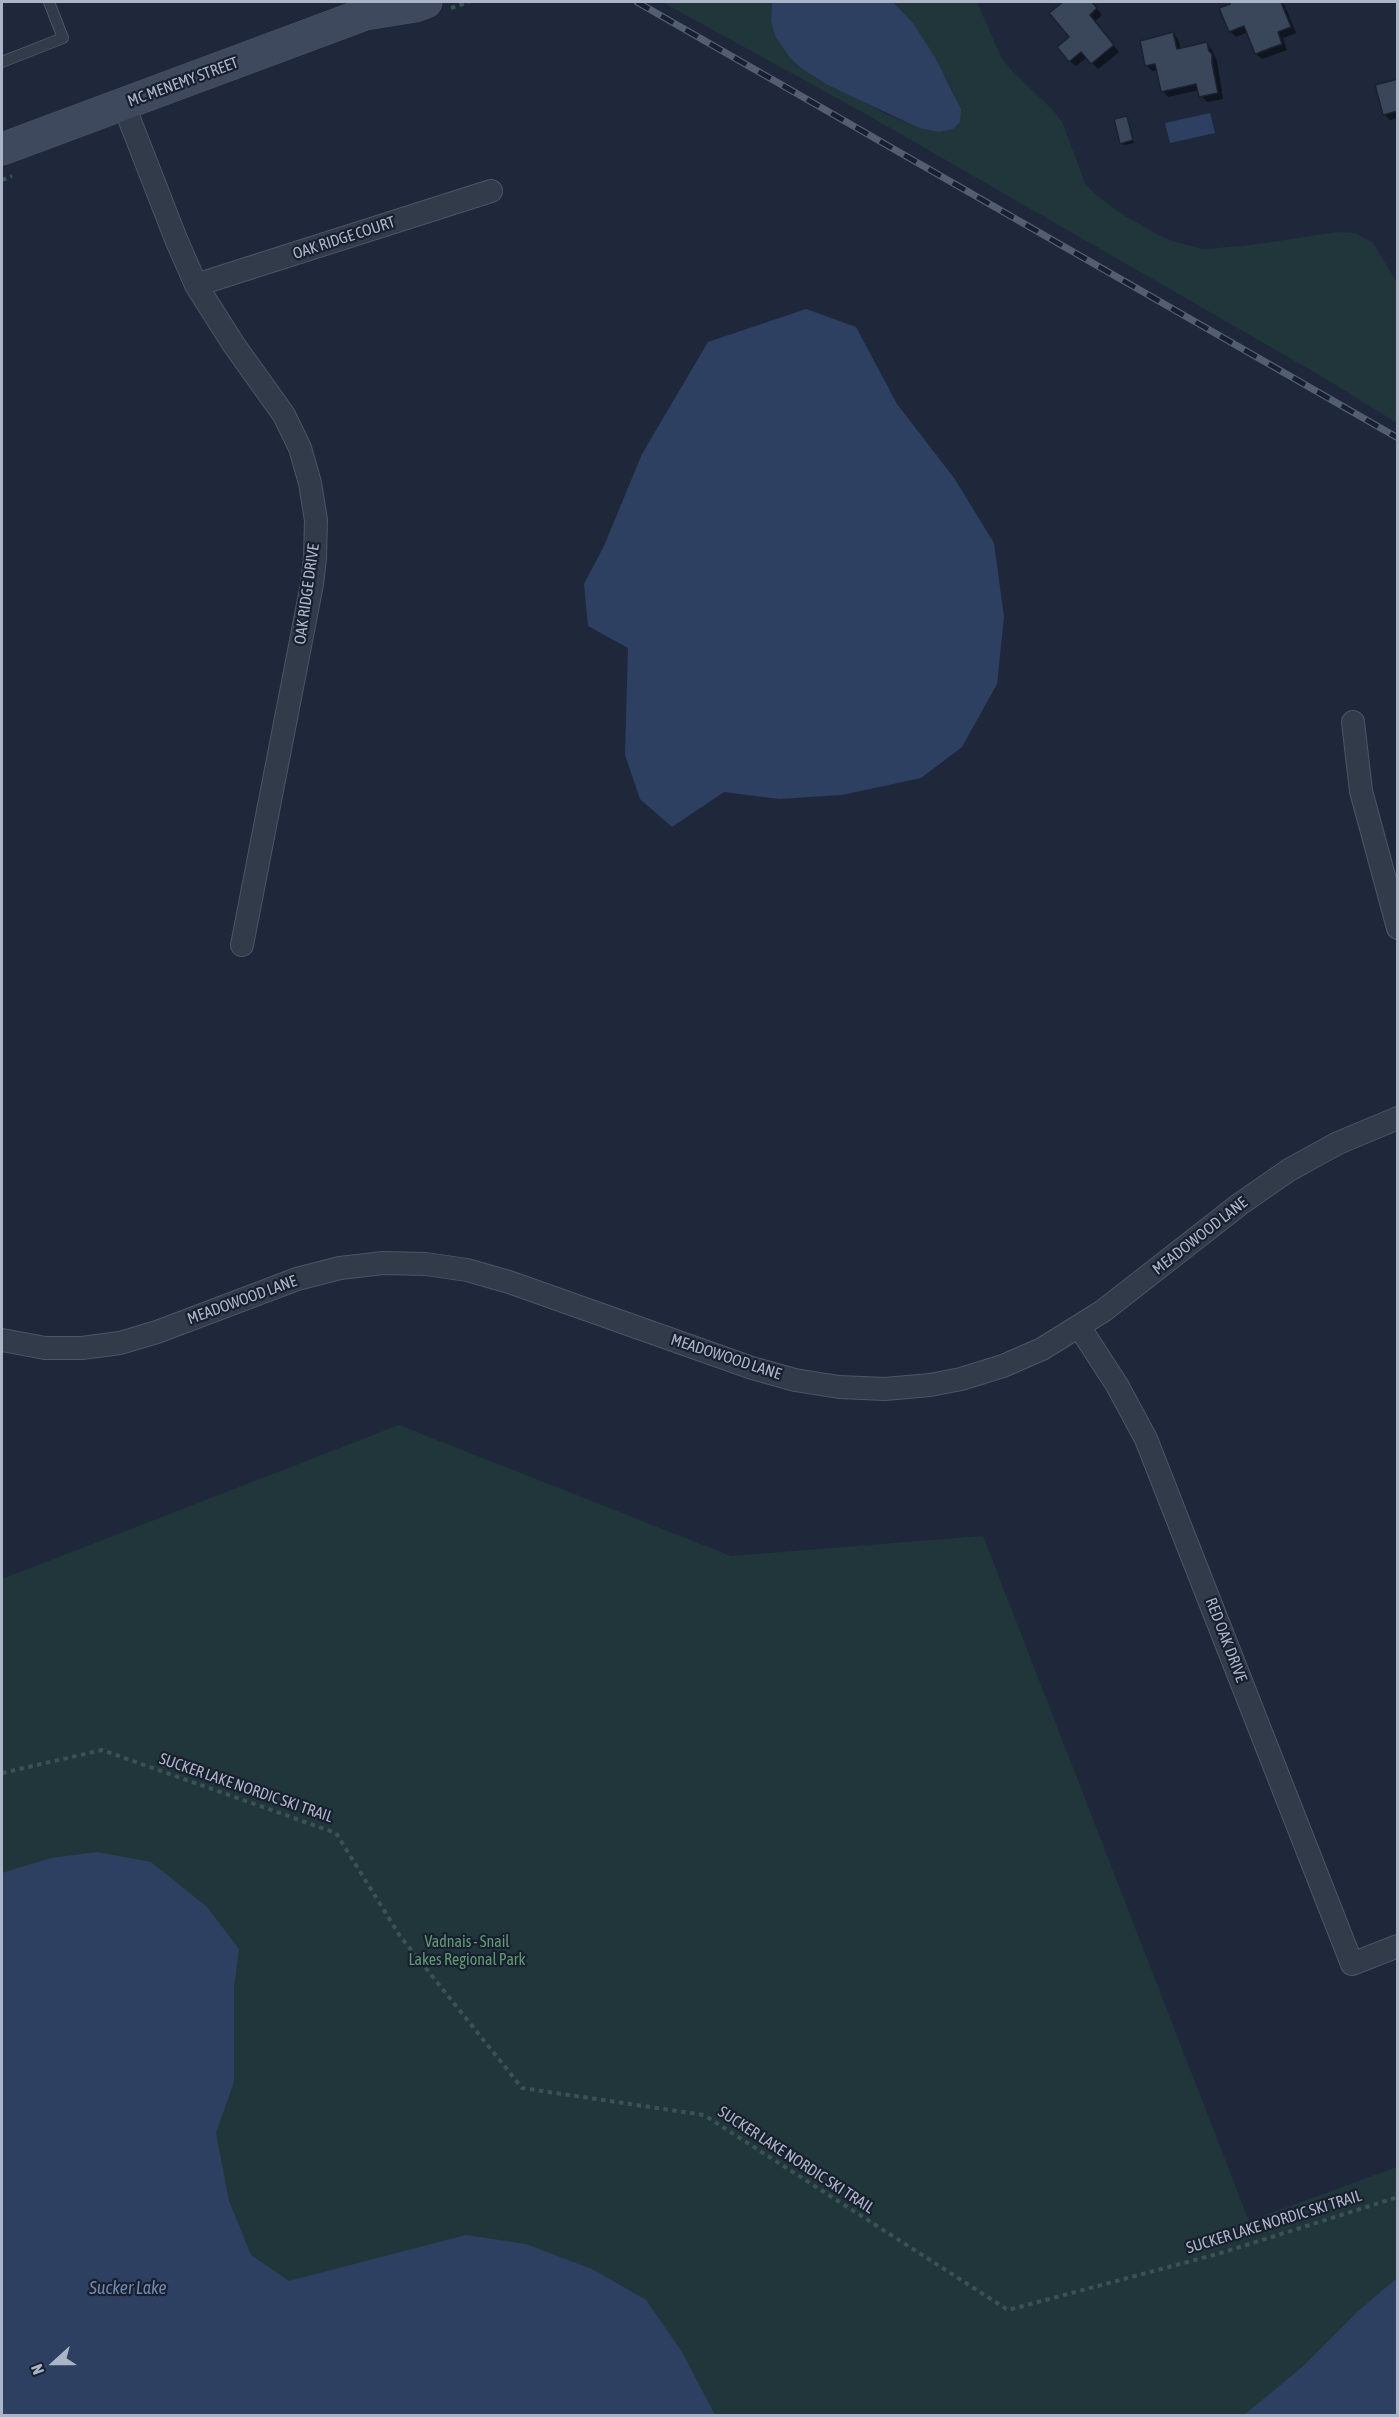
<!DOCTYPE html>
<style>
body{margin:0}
#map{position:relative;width:1399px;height:2417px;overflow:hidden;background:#1e283a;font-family:"Asap Condensed",sans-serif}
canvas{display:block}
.frame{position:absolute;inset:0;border:3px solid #acb5c7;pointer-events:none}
.north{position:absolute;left:24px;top:2333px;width:60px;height:60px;-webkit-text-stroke:4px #18202f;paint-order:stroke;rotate:249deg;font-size:16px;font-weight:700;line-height:24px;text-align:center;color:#acb5c7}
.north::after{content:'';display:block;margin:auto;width:21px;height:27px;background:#acb5c7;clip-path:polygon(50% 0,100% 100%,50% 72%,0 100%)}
</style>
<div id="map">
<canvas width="1399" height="2417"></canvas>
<div class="frame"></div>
<div class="north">N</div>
</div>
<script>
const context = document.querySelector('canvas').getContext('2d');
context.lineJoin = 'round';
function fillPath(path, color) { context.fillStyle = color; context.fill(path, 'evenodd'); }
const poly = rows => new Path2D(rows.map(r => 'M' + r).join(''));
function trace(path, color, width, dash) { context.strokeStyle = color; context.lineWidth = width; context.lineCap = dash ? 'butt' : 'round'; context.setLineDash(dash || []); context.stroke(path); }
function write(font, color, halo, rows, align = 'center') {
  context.font = font + ' "Asap Condensed",sans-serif'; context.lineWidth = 4.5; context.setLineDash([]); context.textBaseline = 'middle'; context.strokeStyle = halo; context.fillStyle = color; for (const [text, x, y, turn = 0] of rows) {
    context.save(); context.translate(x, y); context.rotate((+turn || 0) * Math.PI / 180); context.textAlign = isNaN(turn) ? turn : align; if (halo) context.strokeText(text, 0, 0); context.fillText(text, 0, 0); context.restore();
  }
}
const green = poly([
 [662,2,772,2,771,21,775,36,790,58,801,68,886,114,919,128,939,132,953,129,961,109,949,83,913,23,893,2,977,2,1002,59,1014,73,1053,110,1062,122,1085,183,1094,193,1117,211,1158,235,1175,242,1202,249,1244,246,1338,232,1355,233,1373,243,1397,283,1397,423,1321,376,864,113],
 [399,1425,731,1556,983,1536,1249,2221,1397,2167,1397,2415,2,2416,2,1579]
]);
const water = poly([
 [772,2,893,2,913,23,936,59,961,109,960,122,953,129,939,132,919,128,828,85,801,68,790,58,775,36,771,21],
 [1210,113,1215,133,1170,143,1165,123],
 [806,309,856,327,897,404,954,478,994,543,1004,617,997,684,962,747,921,778,842,795,779,799,724,792,672,827,640,799,625,755,628,648,588,626,584,584,604,546,642,454,708,342],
 [97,1852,151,1862,207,1907,239,1949,234,1987,234,2082,216,2133,229,2201,251,2255,289,2281,466,2235,526,2244,594,2270,646,2300,682,2352,715,2415,2,2415,2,1873,51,1858],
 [1397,2278,1397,2415,1244,2415,1301,2368,1357,2312]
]);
const shadow = poly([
 [1066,2,1091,2,1102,15,1094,22,1119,52,1098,69,1087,57,1076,66,1070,61,1071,38,1051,14],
 [1231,2,1258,2,1259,4,1266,2,1269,4,1281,2,1285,6,1296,33,1283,38,1287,50,1262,59,1256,54,1248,32,1236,37,1230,31],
 [1173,33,1178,39,1181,49,1207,44,1212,50,1217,61,1223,99,1207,102,1201,96,1199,90,1168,97,1163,91,1158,70,1152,71,1146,65],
 [1398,81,1398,118,1390,120,1384,114],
 [1126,117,1134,143,1124,145,1121,143]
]);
const building = poly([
 [1063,2,1092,2,1097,8,1090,15,1114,45,1091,64,1081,52,1069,62,1057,47,1069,37,1049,13,1063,2],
 [1230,2,1281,2,1291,27,1278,32,1282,44,1255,54,1244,26,1229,32,1219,8,1230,4,1230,2],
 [1173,32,1177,49,1207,42,1209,51,1212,54,1212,63,1218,93,1199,97,1196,84,1161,92,1155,64,1145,66,1140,41,1173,32],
 [1398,79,1398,111,1383,115,1375,85,1398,79],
 [1127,116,1133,140,1120,144,1114,119,1127,116]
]);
const path = poly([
 [451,8,469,2],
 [2,180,12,176],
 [2,1773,102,1750,336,1833,400,1936,522,2088,704,2115,1008,2310,1221,2253,1398,2197]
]);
const lane = poly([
 [2,62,63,38,49,2]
]);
const street = poly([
 [123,103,176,239,196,285,234,345,284,415,300,448,310,483,316,520,315,558,312,584,242,945],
 [196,285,491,191],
 [1353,722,1361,791,1398,928],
 [1080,1328,1117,1385,1146,1439,1352,1964,1398,1946],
 [2,1340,45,1348,82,1348,120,1343,157,1332,297,1279,340,1268,383,1263,426,1264,467,1270,509,1282,752,1368,795,1380,839,1387,885,1389,930,1385,961,1379,1003,1366,1042,1349,1103,1311,1240,1204,1289,1170,1338,1143,1398,1118]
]);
const secondary = poly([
 [365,14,415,6,426,2],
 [2,149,365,14,385,2]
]);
const rail = poly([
 [637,2,1398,438]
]);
const streetNames = [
 ["MC MENEMY STREET",183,82,-20],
 ["OAK RIDGE COURT",344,238,-18],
 ["OAK RIDGE DRIVE",307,594,-82],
 ["MEADOWOOD LANE",1200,1236,-38],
 ["MEADOWOOD LANE",242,1300,-20],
 ["MEADOWOOD LANE",726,1357,18],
 ["RED OAK DRIVE",1226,1640,69],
 ["SUCKER LAKE NORDIC SKI TRAIL",246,1788,19],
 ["SUCKER LAKE NORDIC SKI TRAIL",796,2160,33],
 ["SUCKER LAKE NORDIC SKI TRAIL",1274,2222,-17]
];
const parkNames = [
 ["Vadnais - Snail",467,1942],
 ["Lakes Regional Park",467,1960]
];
const waterNames = [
 ["Sucker Lake",128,2288]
];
fillPath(green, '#20363b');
fillPath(water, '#2e4061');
fillPath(shadow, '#0007');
fillPath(building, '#3a465a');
trace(building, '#1a2231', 1.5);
trace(lane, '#4c5565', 12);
trace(street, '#4c5565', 24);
trace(secondary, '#4c5565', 33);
trace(path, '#3b5255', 4, [4.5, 4.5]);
trace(lane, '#323b4a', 10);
trace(street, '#323b4a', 22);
trace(secondary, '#3f495e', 32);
trace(rail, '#535e72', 7);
trace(rail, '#18202f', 4.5, [14]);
write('16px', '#acb5c7', '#18202f', streetNames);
write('16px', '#619a72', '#18202f', parkNames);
write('italic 18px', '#7189b2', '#18202f', waterNames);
</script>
